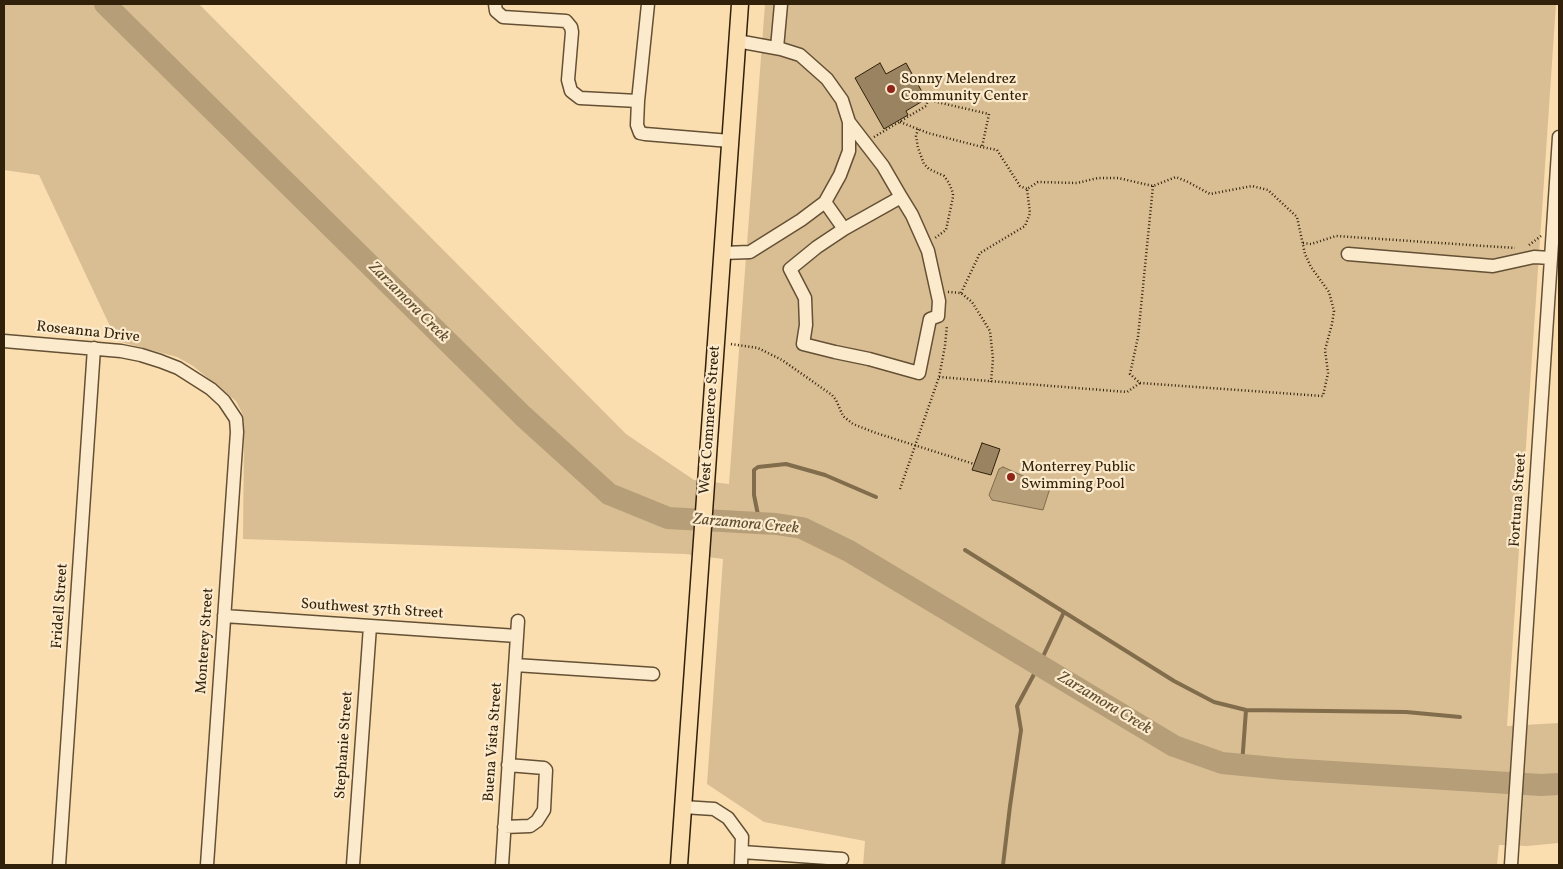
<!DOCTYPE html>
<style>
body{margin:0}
#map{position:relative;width:1563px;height:869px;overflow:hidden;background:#fbdeb0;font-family:Vollkorn,serif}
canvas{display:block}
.frame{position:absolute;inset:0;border:5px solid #31210a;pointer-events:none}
</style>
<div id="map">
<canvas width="1563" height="869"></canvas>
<div class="frame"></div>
</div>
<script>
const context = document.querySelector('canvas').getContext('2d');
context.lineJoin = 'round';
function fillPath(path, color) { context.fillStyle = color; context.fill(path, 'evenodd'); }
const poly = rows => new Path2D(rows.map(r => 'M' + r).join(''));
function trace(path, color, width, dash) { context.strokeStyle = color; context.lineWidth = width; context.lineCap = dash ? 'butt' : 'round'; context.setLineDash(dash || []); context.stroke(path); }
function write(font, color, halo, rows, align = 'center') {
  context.font = font + ' Vollkorn,serif'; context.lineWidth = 4.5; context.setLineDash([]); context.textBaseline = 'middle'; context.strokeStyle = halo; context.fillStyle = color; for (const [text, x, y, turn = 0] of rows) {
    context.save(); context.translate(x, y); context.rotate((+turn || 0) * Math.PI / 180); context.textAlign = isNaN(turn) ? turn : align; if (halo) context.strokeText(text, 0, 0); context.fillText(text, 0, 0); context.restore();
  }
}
const green = poly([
 [4,4,199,4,626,434,694,480,729,484,765,4,1556,4,1507,726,1559,723,1559,843,1527,846,1499,845,1497,865,863,865,865,841,764,822,707,784,723,559,685,554,243,539,244,434,243,415,236,401,193,366,177,357,117,341,39,175,4,170]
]);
const water = poly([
 [1003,467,1050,488,1043,510,992,500,989,495,999,469,1003,467]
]);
const stream = poly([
 [766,524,758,515,754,495,754,470,758,467,786,464,825,475,876,497],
 [965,550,1174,681,1214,702,1246,710,1406,712,1460,717],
 [1242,765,1246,710],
 [1003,865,1010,806,1021,730,1017,706,1039,665,1064,612]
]);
const river = poly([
 [105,4,523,416,609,494,668,518,776,524,802,528,849,551,1174,746,1222,763,1284,769,1541,785,1559,784]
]);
const building = poly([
 [880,63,886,74,906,63,926,99,906,111,908,115,884,129,855,78,880,63],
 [982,443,1000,449,991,475,972,470,982,443]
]);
const path = poly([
 [900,122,928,133,982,147],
 [918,129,916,136,918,148,924,164,929,169,944,176,949,183,953,193,953,197,946,230,935,238],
 [874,137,926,106,928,100,989,114,982,147,997,150,1020,186,1027,189],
 [1303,243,1311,244,1336,236,1515,248],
 [1529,245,1541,236],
 [948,292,961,293,972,302,990,331,993,359,991,382],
 [961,293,980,253,1025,226,1030,213,1027,189,1038,182,1077,183,1098,178,1118,178,1153,186,1176,177,1188,182,1210,194,1252,186,1268,190,1297,217,1305,254,1311,267,1329,292,1334,311,1332,324,1325,350,1328,373,1323,396,1140,383,1130,374,1138,337,1153,186],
 [731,344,758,348,782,360,832,395,836,400,843,416,853,424,876,433,974,464],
 [939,377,1127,392,1140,383],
 [900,489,939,377,945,346,947,325]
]);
const minor = poly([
 [495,4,496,11,503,17,566,21,571,27,572,32,568,80,571,91,580,98,638,101],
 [648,4,638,101,637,125,640,133,645,134,730,141],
 [777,48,781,4],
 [849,122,883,166,901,197,912,215,928,251,939,301,938,316,930,319,919,373,869,359,835,352,803,344,806,325,805,298,790,269,817,247,844,229,901,197],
 [825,202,844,229],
 [723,253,750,252,801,220,825,202,840,175,849,151,849,122,842,100,827,79,800,55,781,49,737,41],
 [1348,254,1493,266,1534,257,1551,258],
 [4,341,121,351,141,355,160,361,178,368,211,389,224,401,236,419,237,432,207,865],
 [224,616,517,636],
 [515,665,653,674],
 [683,807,714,809,728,818,742,837,741,865],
 [504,827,530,826,537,821,544,810,546,770,544,768,508,765],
 [742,852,842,859],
 [59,865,94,348],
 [353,865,370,626],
 [502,865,518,621],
 [1511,865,1559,137]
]);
const major = poly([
 [679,865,740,4]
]);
const markers = [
 [891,89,5,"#8f2418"],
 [1011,477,5,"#8f2418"]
];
const poiNames = [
 ["Sonny Melendrez",901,80],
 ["Community Center",901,97],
 ["Monterrey Public",1021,468],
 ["Swimming Pool",1021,485]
];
const streetNames = [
 ["Roseanna Drive",88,333,6],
 ["West Commerce Street",711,420,-86],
 ["Fortuna Street",1519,500,-86],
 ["Fridell Street",61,606,-86],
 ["Southwest 37th Street",372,610,4],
 ["Monterey Street",206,641,-86],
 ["Buena Vista Street",494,742,-86],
 ["Stephanie Street",345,745,-86]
];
const waterNames = [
 ["Zarzamora Creek",408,303,45],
 ["Zarzamora Creek",746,525,5],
 ["Zarzamora Creek",1104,704,31]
];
fillPath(green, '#d9be94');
fillPath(water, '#b69e78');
trace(water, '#816c4c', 1);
trace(stream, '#816c4c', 4);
trace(river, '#b69e78', 22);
fillPath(building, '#9a8360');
trace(building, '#31210a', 1);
trace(minor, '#645034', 15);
trace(major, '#31210a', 19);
trace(path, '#31210a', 2.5, [1, 2.5]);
trace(minor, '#fceacc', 12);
trace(major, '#fbdeb0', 16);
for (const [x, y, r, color] of markers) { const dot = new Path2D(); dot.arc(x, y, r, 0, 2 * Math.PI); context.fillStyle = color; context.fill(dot); trace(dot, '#fceacc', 2); }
write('15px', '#31210a', '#fceacc', poiNames, 'left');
write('15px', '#31210a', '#fceacc', streetNames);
write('italic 16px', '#604d30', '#fceacc', waterNames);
</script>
